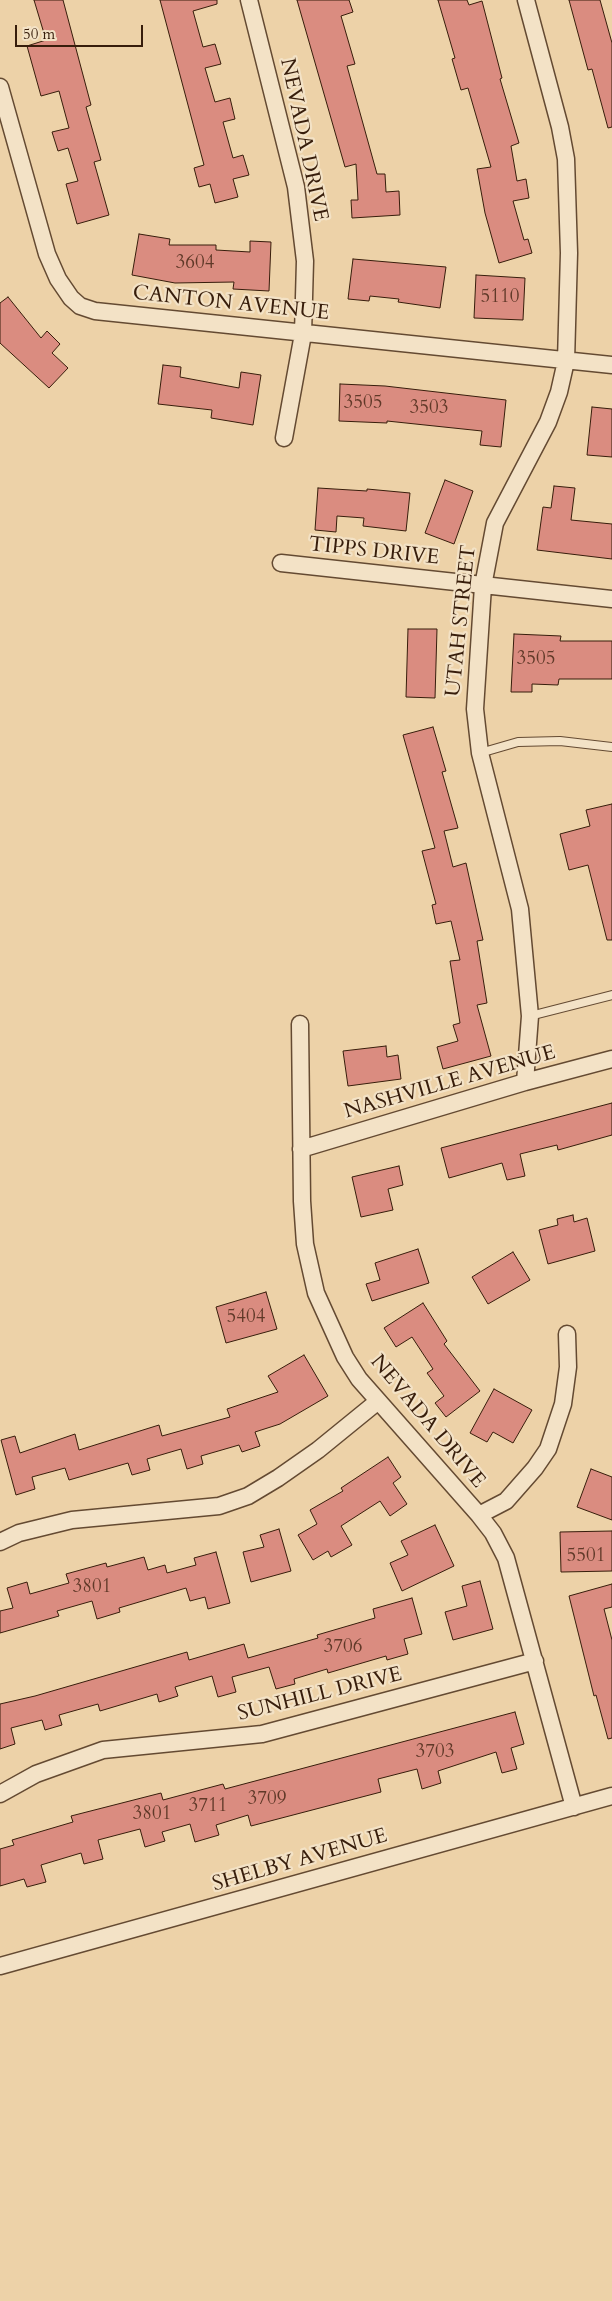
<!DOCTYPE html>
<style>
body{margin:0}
#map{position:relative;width:612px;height:2301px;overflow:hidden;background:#edd2a8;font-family:Cardo,serif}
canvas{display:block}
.scale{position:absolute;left:15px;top:25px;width:128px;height:22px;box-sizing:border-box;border:2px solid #371d0b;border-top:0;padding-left:6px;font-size:15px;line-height:18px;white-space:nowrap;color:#371d0b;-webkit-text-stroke:4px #f3e2c6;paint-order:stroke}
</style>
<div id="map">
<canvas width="612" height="2301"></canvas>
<div class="scale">50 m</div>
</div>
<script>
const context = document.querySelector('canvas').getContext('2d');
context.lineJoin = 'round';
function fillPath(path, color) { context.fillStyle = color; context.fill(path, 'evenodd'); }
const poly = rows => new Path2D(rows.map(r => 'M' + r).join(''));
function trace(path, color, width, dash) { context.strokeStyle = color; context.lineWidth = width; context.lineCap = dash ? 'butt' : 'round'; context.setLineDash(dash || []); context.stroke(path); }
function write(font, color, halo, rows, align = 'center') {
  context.font = font + ' Cardo,serif'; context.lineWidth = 4.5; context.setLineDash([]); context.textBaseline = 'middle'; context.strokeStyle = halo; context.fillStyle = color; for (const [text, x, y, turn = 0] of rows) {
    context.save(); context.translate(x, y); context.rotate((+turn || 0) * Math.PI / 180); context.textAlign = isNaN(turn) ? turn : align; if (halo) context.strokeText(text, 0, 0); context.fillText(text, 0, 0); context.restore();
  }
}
const building = poly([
 [34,0,63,0,91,105,86,107,101,160,94,162,109,215,77,224,66,184,78,181,68,148,58,151,52,132,69,128,59,91,41,96,27,46,46,40,34,0],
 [160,0,217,0,217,4,193,11,203,47,215,44,221,64,205,68,215,102,230,98,235,119,223,122,233,158,243,155,249,175,233,179,238,197,215,203,210,184,199,187,194,168,204,165,160,0],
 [297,0,349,0,353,12,341,16,355,64,347,66,377,174,385,174,386,192,399,191,400,215,352,218,351,200,358,200,356,164,345,167,297,0],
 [438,0,467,0,469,5,482,1,502,78,500,79,519,143,511,146,517,181,526,179,529,198,513,201,524,240,528,239,532,253,499,263,485,213,477,169,491,167,468,88,461,90,452,59,455,58,438,0],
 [569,0,600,0,612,43,612,127,608,128,592,69,588,70,569,0],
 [139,234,170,239,169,245,216,245,216,250,250,252,250,241,271,242,269,291,233,289,234,282,175,283,132,275,139,234],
 [353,259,446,267,440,308,398,302,399,299,370,296,369,301,348,299,353,259],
 [476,275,525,278,523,320,474,318,476,275],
 [8,297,41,338,47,331,60,344,52,353,68,368,49,388,0,343,0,303,8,297],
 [163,365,181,367,180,377,239,388,241,372,261,375,253,425,211,418,212,410,158,404,163,365],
 [340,384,385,386,506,400,501,447,480,445,482,431,387,421,387,423,339,421,340,384],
 [592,407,612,409,612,457,587,455,592,407],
 [445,480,473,491,454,544,425,533,445,480],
 [554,486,575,488,571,520,612,524,612,559,537,550,543,507,551,508,554,486],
 [318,488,367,491,367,489,410,493,406,531,363,526,364,518,337,516,336,532,315,530,318,488],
 [408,629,437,629,435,698,406,697,408,629],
 [514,634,561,636,560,641,612,641,612,679,559,679,558,685,532,684,532,692,511,692,514,634],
 [433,727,446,771,442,772,458,828,444,831,453,867,466,863,483,940,477,941,487,1003,477,1005,491,1056,443,1069,437,1047,458,1041,453,1025,460,1023,450,961,460,960,451,921,436,924,432,905,436,904,422,851,435,848,403,735,433,727],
 [612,804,612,940,607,940,588,865,569,870,560,834,590,826,586,810,612,804],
 [386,1046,387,1057,398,1055,401,1079,348,1086,343,1051,386,1046],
 [612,1103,612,1135,558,1150,557,1145,520,1154,525,1176,507,1180,502,1163,449,1178,441,1148,612,1103],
 [399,1166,403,1185,388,1189,393,1210,361,1217,352,1177,399,1166],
 [573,1215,574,1222,587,1218,595,1251,548,1264,539,1230,558,1225,557,1219,573,1215],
 [418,1249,429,1283,372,1301,366,1284,380,1280,375,1263,418,1249],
 [513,1252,530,1280,488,1304,472,1277,513,1252],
 [266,1292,277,1329,226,1343,216,1307,266,1292],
 [423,1303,447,1341,444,1344,480,1391,446,1417,435,1403,444,1396,427,1373,433,1369,412,1337,396,1347,384,1328,423,1303],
 [304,1355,328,1396,280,1424,255,1432,260,1446,242,1452,239,1445,201,1456,203,1464,187,1469,181,1449,147,1459,150,1470,132,1475,128,1463,69,1480,65,1468,32,1477,35,1489,16,1495,1,1440,15,1436,20,1453,75,1434,79,1450,159,1425,162,1436,230,1417,227,1409,278,1392,268,1376,304,1355],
 [494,1389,532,1410,513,1443,493,1432,487,1442,470,1433,494,1389],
 [388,1457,401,1477,393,1483,407,1504,390,1516,380,1501,341,1526,352,1545,331,1557,328,1551,313,1560,298,1535,317,1524,310,1510,343,1491,341,1488,388,1457],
 [591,1469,612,1477,612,1520,577,1507,591,1469],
 [435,1525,454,1566,402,1591,390,1563,408,1555,401,1541,435,1525],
 [279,1529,291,1571,251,1582,243,1552,264,1547,260,1535,279,1529],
 [612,1531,612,1571,561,1572,560,1532,612,1531],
 [216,1552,230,1603,208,1609,205,1597,190,1601,186,1588,119,1608,120,1612,97,1619,92,1601,57,1611,59,1616,0,1633,0,1611,13,1608,7,1588,27,1582,30,1594,69,1583,66,1574,106,1563,107,1567,144,1557,148,1570,165,1565,167,1573,196,1565,194,1558,216,1552],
 [480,1581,493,1629,453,1640,445,1612,467,1606,462,1586,480,1581],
 [612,1584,612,1607,604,1609,612,1640,612,1738,608,1739,596,1695,594,1696,569,1596,612,1584],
 [412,1598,422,1634,404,1639,408,1654,387,1660,386,1656,328,1673,327,1669,294,1679,295,1684,276,1689,269,1667,232,1677,236,1692,218,1697,212,1676,175,1687,178,1696,159,1702,157,1694,100,1711,98,1704,59,1715,62,1725,45,1730,42,1720,11,1728,15,1744,0,1749,0,1704,35,1696,187,1652,189,1660,244,1644,248,1658,318,1638,317,1635,375,1618,373,1609,412,1598],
 [515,1712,524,1744,511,1748,517,1769,502,1773,496,1752,438,1771,441,1783,422,1789,417,1769,378,1779,381,1792,251,1826,248,1815,216,1825,219,1835,195,1842,190,1824,162,1832,165,1841,145,1847,140,1829,98,1840,103,1859,84,1864,81,1853,41,1865,46,1882,27,1887,24,1879,0,1886,0,1849,14,1845,12,1840,73,1822,71,1816,161,1793,163,1800,223,1784,225,1789,515,1712]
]);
const service = poly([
 [480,753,518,742,560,741,612,747],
 [530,1016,612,995]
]);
const minor = poly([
 [249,0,296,187,305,261,303,334,284,438],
 [0,87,47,254,58,279,71,298,80,306,95,311,612,365],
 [281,563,612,599],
 [300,1024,302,1201,305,1244,316,1293,345,1357,359,1379,479,1515,493,1533,506,1558,574,1807],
 [525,1082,530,1016,520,909,480,753,475,709,483,586,495,523,548,422,559,392,566,361,569,253,566,159,560,127,526,0],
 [301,1149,525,1082,612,1059],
 [479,1515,506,1501,535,1468,548,1449,563,1404,568,1367,567,1334],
 [0,1542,19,1533,72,1520,219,1506,248,1496,278,1478,318,1450,377,1402],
 [0,1794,36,1774,103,1750,262,1734,535,1661],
 [0,1966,612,1796]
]);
const numberNames = [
 ["3604",195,264],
 ["5110",500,298],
 ["3505",363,404],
 ["3503",429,409],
 ["3505",536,660],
 ["5404",246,1318],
 ["5501",586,1557],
 ["3801",92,1588],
 ["3706",343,1648],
 ["3703",435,1753],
 ["3709",267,1800],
 ["3711",208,1807],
 ["3801",152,1815]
];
const streetNames = [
 ["NEVADA DRIVE",303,140,78],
 ["CANTON AVENUE",231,304,6],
 ["TIPPS DRIVE",374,552,6],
 ["UTAH STREET",462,621,-84],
 ["NASHVILLE AVENUE",450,1083,-16],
 ["NEVADA DRIVE",427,1422,50],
 ["SUNHILL DRIVE",320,1695,-14],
 ["SHELBY AVENUE",300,1861,-16]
];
fillPath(building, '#da8c80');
trace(building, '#371d0b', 1);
trace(service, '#644a32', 10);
trace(minor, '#644a32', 19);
trace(service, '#f3e2c6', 8);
trace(minor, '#f3e2c6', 16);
write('19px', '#603928', null, numberNames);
write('21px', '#371d0b', '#f3e2c6', streetNames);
</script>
